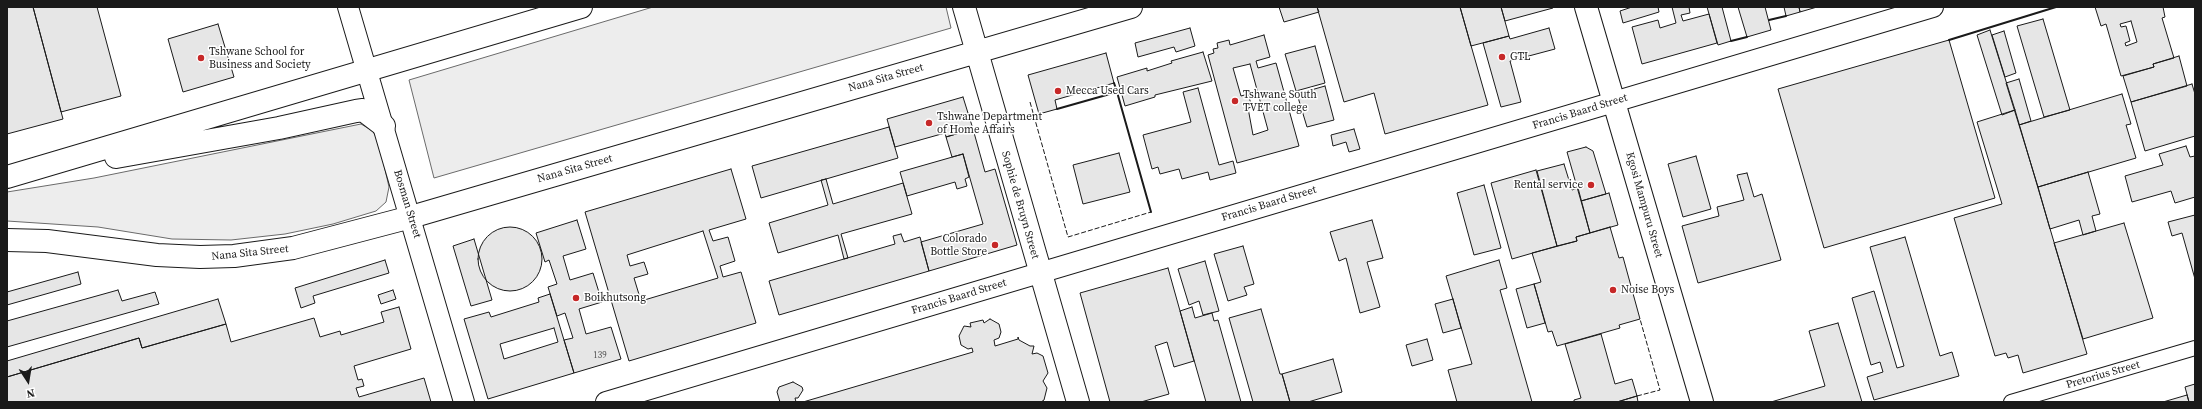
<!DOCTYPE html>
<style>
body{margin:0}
#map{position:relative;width:2202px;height:409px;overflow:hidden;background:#fff;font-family:"Source Serif 4",serif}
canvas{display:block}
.frame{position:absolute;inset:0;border:8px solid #1a1a1a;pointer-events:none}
.north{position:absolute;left:8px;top:361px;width:40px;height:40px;-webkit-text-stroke:3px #fff;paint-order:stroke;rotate:168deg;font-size:11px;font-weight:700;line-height:16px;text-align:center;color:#1a1a1a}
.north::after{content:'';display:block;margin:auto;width:14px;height:18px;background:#1a1a1a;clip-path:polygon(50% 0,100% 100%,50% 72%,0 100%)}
</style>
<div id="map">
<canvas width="2202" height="409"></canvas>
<div class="frame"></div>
<div class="north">N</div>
</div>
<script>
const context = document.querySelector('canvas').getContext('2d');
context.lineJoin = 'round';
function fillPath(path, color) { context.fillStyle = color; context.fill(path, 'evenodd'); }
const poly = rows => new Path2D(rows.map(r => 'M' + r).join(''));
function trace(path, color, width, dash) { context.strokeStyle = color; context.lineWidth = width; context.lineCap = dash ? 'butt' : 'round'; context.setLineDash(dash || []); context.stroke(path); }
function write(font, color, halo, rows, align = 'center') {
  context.font = font + ' "Source Serif 4",serif'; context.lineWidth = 3; context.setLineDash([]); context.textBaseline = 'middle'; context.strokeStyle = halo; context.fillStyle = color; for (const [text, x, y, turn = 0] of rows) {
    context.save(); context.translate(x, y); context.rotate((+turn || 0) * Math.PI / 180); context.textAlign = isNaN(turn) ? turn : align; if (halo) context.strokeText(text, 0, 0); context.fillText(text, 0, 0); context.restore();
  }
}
const green = poly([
 [653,7,946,7,951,28,434,178,409,80,653,7],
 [361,124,373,131,379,143,389,187,386,202,376,211,333,224,285,234,231,240,172,239,98,227,7,221,7,192,94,178,361,124]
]);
const building = poly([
 [7,7,33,7,63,119,7,134,7,7],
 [33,7,97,7,121,96,61,112,33,7],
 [1279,7,1317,7,1319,12,1284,22,1279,7],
 [1317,7,1460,7,1488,105,1385,134,1374,93,1344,102,1317,7],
 [1460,7,1501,7,1509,36,1471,46,1460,7],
 [1501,7,1553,7,1553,8,1505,21,1501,7],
 [1632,7,1658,7,1659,12,1623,23,1620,11,1632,7],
 [1672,7,1689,7,1690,13,1681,15,1683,21,1709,14,1717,43,1642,64,1632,27,1658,20,1660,28,1676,23,1672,7],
 [1707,7,1722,7,1731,41,1718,45,1707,7],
 [1738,7,1765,7,1771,30,1747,37,1738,7],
 [1784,7,1799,7,1800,12,1786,16,1784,7],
 [1799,7,1817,7,1800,12,1799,7],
 [2095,7,2163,7,2165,17,2162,18,2174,58,2153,64,2154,67,2121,76,2106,24,2101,26,2095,7],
 [2131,21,2137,42,2126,46,2125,43,2130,41,2126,26,2121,27,2120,24,2131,21],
 [2043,19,2070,110,2044,117,2017,26,2043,19],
 [218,24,234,77,183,92,168,39,218,24],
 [1190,28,1195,46,1176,52,1174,47,1138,57,1135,43,1190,28],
 [1549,28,1555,49,1510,61,1521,102,1501,107,1483,43,1509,36,1510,39,1549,28],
 [1990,30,2015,110,2002,115,1977,35,1990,30],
 [2004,31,2016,73,2005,77,1992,35,2004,31],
 [1264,35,1270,57,1256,61,1258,68,1276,63,1299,146,1237,163,1208,55,1214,53,1213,49,1218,48,1217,43,1229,40,1230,45,1264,35],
 [1250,64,1268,130,1253,135,1248,108,1252,107,1248,94,1241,96,1233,68,1250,64],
 [1949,40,1995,198,1824,248,1778,89,1949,40],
 [1315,46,1325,83,1296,91,1285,54,1315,46],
 [1203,52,1212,81,1155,95,1155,97,1125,106,1117,77,1147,68,1147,71,1172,63,1171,61,1203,52],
 [1106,53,1114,83,1055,100,1057,109,1039,114,1028,75,1106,53],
 [2179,56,2187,86,2131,102,2123,76,2154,67,2153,64,2179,56],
 [2019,79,2031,121,2019,125,2006,83,2019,79],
 [2192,84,2195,94,2195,136,2145,151,2131,102,2192,84],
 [1325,86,1334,120,1307,127,1297,94,1325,86],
 [1198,88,1219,165,1233,161,1236,173,1210,180,1208,172,1182,179,1179,169,1160,174,1158,167,1152,169,1143,135,1191,122,1183,92,1198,88],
 [2122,94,2131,124,2126,125,2136,158,2038,187,2019,125,2122,94],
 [963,97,973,129,946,137,945,133,895,147,887,119,963,97],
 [2015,110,2087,354,2023,373,2018,355,2008,358,2006,353,1995,356,1954,218,2002,204,1977,122,2015,110],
 [889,127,898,158,761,198,752,166,889,127],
 [973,129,985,172,995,169,1017,245,929,271,921,242,983,224,963,154,952,157,946,137,973,129],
 [1354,129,1360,149,1349,152,1346,142,1333,146,1331,135,1354,129],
 [2186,146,2190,157,2195,156,2195,197,2175,203,2171,191,2132,202,2125,176,2163,165,2159,154,2186,146],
 [1586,147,1593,151,1606,194,1581,201,1567,152,1586,147],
 [1119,153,1130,192,1083,204,1073,165,1119,153],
 [963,154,969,177,965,179,967,186,957,189,955,182,907,196,900,172,963,154],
 [1696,156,1711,209,1683,217,1668,164,1696,156],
 [1564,164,1572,190,1578,188,1590,233,1576,237,1577,241,1557,246,1537,171,1564,164],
 [731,169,746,219,709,230,713,241,728,237,735,261,720,266,723,277,741,272,756,323,629,361,585,212,731,169],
 [703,231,718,278,641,301,634,278,648,274,644,262,630,266,627,255,703,231],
 [1536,170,1557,246,1512,259,1491,183,1536,170],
 [2088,172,2100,214,2092,216,2096,231,2083,235,2079,220,2050,229,2038,187,2088,172],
 [1747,173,1754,197,1762,194,1781,260,1698,283,1682,226,1719,216,1717,207,1744,200,1737,175,1747,173],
 [826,179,833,204,903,183,912,214,841,234,848,258,844,259,838,235,778,253,769,223,828,205,821,180,826,179],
 [1484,185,1501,248,1474,255,1457,193,1484,185],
 [1609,193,1618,225,1590,233,1581,201,1609,193],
 [2195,215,2195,279,2182,233,2172,236,2168,222,2195,215],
 [577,220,586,249,563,256,570,280,593,273,602,302,579,309,586,334,611,327,621,359,574,373,564,340,573,338,565,313,557,316,548,287,557,284,549,260,545,262,536,233,577,220],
 [1372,220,1383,258,1367,262,1380,307,1360,313,1346,258,1339,261,1330,232,1372,220],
 [2124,223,2153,318,2083,339,2054,243,2124,223],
 [1610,227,1619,258,1623,257,1640,319,1619,325,1620,328,1557,346,1552,331,1548,332,1534,284,1541,282,1532,253,1577,241,1576,237,1610,227],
 '478 259a32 32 0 1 1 64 0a32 32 0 1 1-64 0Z',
 [901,234,904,242,920,237,929,271,779,315,769,281,895,244,893,236,901,234],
 [1905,237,1940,356,1952,352,1959,376,1874,400,1867,377,1883,372,1880,362,1871,365,1852,298,1874,291,1897,368,1904,366,1870,247,1905,237],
 [474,239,492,300,471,306,453,246,474,239],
 [1243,246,1254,284,1244,287,1247,295,1228,301,1214,254,1243,246],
 [385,260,389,273,313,296,315,303,301,308,295,288,385,260],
 [1499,260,1507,288,1500,290,1532,402,1457,402,1448,370,1472,364,1446,276,1499,260],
 [1205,261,1219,311,1203,315,1199,301,1189,305,1178,269,1205,261],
 [1168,268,1194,361,1174,367,1167,342,1155,346,1169,394,1141,402,1110,402,1080,293,1168,268],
 [78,272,81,284,7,305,7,292,78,272],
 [1534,284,1545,323,1527,328,1516,289,1534,284],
 [118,290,122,301,155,292,159,304,7,347,7,321,118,290],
 [393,290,396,299,381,304,378,295,393,290],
 [550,294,574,373,488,399,464,319,489,312,491,317,539,302,538,298,550,294],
 [554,328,558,342,504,359,500,344,554,328],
 [218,299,226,324,142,348,139,338,7,377,7,361,218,299],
 [1453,299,1461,328,1443,333,1435,304,1453,299],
 [399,307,411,349,354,366,358,380,362,379,364,386,356,388,359,397,424,378,431,402,7,402,7,377,139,338,142,348,226,324,231,342,314,318,320,337,340,331,341,335,384,322,381,312,399,307],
 [1192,307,1195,318,1212,313,1214,321,1218,320,1241,402,1206,402,1180,311,1192,307],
 [1261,309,1280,374,1282,374,1290,402,1253,402,1229,318,1261,309],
 [990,319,999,324,1001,332,999,338,994,340,995,346,1018,339,1018,337,1019,340,1030,346,1034,346,1032,354,1037,353,1043,356,1048,373,1043,381,1047,388,1044,400,1041,402,803,402,973,352,972,348,968,349,961,345,959,336,964,326,971,327,970,323,983,320,984,323,990,319],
 [1838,323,1862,402,1771,402,1825,386,1809,331,1838,323],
 [1601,334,1615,384,1632,379,1637,396,1617,402,1574,402,1574,400,1581,398,1565,344,1601,334],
 [1427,339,1433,360,1412,366,1406,345,1427,339],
 [1333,359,1342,392,1308,402,1290,402,1282,374,1333,359],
 [793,382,802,387,803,390,798,398,795,398,796,402,780,402,777,392,779,387,793,382],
 [2195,384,2195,402,2189,402,2185,387,2195,384],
 [2187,395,2189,402,2163,402,2187,395],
 [1637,396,1638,402,1617,402,1637,396]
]);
const street = poly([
 [2011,402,2195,348]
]);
const secondary = poly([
 [348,7,464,402],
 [606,402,1933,7]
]);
const primary = poly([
 [964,7,1078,402],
 [1586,7,1702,402],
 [116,157,279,128,356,111,363,110,384,126],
 [7,177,581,7],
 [7,240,47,241,157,255,200,257,234,256,293,248,411,217,1131,7]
]);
const fence = poly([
 [1030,102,1068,237,1151,212],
 [1637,396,1660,390,1640,319]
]);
const wall = poly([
 [1769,20,1786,16],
 [1949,40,2056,7],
 [1731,41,1747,37],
 [1117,92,1151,212],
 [1057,109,1117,92,1114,83]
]);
const markers = [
 [1502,57,4,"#c62828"],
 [201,58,4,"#c62828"],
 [1058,91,4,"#c62828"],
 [1235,101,4,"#c62828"],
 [929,123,4,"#c62828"],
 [1591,185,4,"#c62828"],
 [995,245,4,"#c62828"],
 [1613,290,4,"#c62828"],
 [576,298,4,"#c62828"]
];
const numberNames = [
 ["139",600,356]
];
const poiNames = [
 ["Tshwane School for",209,52],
 ["Business and Society",209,65],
 ["GTL",1510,57],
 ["Mecca Used Cars",1066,91],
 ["Tshwane South",1243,95],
 ["TVET college",1243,108],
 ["Tshwane Department",937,117],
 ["of Home Affairs",937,130],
 ["Rental service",1583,185,"right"],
 ["Colorado",987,239,"right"],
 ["Bottle Store",987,252,"right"],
 ["Noise Boys",1621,290],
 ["Boikhutsong",584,298]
];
const streetNames = [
 ["Nana Sita Street",886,78,-16],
 ["Francis Baard Street",1580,112,-17],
 ["Nana Sita Street",575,169,-16],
 ["Bosman Street",407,204,73],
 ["Francis Baard Street",1269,204,-17],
 ["Sophie de Bruyn Street",1020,205,74],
 ["Kgosi Mampuru Street",1644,205,74],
 ["Nana Sita Street",250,253,-6],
 ["Francis Baard Street",959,297,-17],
 ["Pretorius Street",2103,375,-16]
];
fillPath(green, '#ededed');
trace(green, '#6a6a6a', 1);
fillPath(building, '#e6e6e6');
trace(building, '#1a1a1a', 1);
trace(street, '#1a1a1a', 16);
trace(secondary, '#1a1a1a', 22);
trace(primary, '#1a1a1a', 24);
trace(street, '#fff', 14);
trace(secondary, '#fff', 20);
trace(primary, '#fff', 22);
trace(fence, '#1a1a1a', 1, [5, 2]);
trace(wall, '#1a1a1a', 2);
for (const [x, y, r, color] of markers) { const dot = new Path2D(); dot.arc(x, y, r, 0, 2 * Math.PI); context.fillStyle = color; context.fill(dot); trace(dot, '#fff', 1.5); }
write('9px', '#4d4d4d', null, numberNames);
write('11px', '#1a1a1a', '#fff', poiNames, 'left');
write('11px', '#1a1a1a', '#fff', streetNames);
</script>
